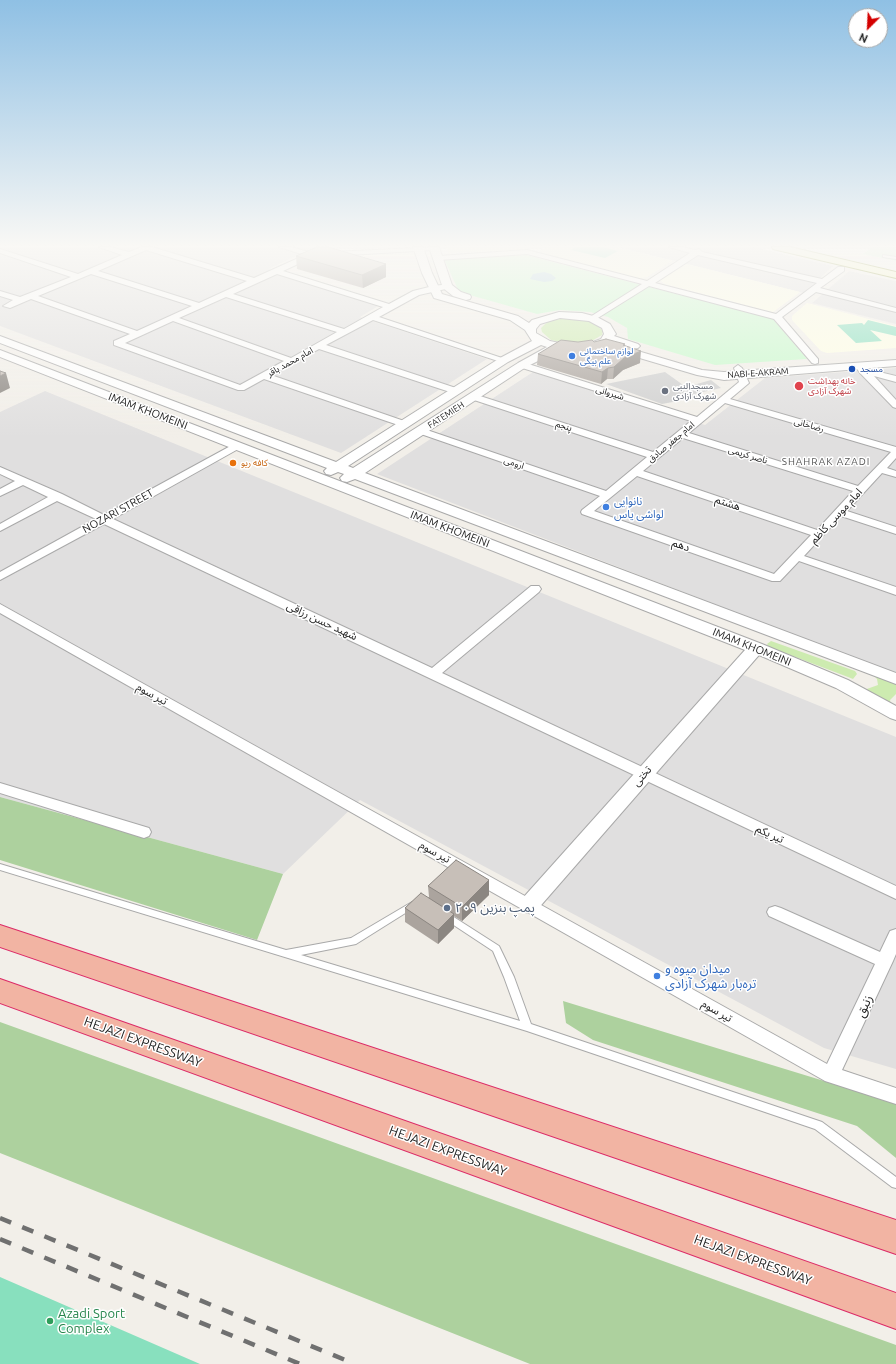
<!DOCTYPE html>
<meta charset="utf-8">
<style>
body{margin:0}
#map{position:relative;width:896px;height:1364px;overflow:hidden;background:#f2efe9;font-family:Ubuntu,sans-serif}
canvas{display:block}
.north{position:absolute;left:848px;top:8px;width:40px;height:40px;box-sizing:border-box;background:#fff;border:1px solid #a7a7a7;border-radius:50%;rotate:204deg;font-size:11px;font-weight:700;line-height:16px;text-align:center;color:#222}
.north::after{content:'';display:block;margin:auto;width:14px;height:18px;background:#d40000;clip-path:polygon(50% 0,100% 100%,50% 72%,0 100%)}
</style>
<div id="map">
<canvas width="896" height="1364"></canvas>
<div class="north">N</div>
</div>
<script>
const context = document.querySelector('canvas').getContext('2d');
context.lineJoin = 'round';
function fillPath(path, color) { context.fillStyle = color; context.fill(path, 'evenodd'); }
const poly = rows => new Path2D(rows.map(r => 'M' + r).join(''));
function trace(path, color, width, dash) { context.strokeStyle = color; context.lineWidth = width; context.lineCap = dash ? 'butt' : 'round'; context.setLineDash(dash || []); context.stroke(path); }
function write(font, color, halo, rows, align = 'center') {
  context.font = font + ' Ubuntu,"Noto Sans Arabic",sans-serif'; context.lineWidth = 3; context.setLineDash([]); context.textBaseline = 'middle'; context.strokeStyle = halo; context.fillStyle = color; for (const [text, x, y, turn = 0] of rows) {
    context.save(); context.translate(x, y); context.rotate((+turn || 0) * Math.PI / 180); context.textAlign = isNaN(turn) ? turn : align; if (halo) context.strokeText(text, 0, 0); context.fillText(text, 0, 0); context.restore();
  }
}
const residential = poly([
 [0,247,354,247,319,249,294,257,269,269,380,305,360,317,487,359,341,453,0,326],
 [618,247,753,247,833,266,804,293],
 [849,271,896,281,896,324,812,303],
 [896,368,896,674,377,474,533,372,705,425,765,378],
 [45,391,896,737,896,1069,824,1048,360,800,283,874,0,797,0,412]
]);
const education = poly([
 [446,247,530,247,525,250,448,253],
 [547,247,616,247,672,261,647,277,639,278,542,253,540,251],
 [687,264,800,292,773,312,665,284,660,280],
 [807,303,896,326,896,348,827,353,821,351,792,320,792,316]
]);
const religious = poly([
 [665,372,686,387,711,380,721,388,694,394,699,397,662,404,606,384]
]);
const grass = poly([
 [566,318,586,320,594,323,603,331,602,335,590,342,560,342,551,340,542,332,541,328,544,325,549,321],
 [771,641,855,671,857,674,853,679,848,677,769,647,767,644],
 [873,675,896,684,896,694,890,700,891,705,864,690,878,685,877,679]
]);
const forest = poly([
 [0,797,283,874,257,940,0,860],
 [563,1001,896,1103,896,1158,857,1126,593,1040,566,1023],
 [0,1022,896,1345,896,1364,530,1364,0,1153]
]);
const park = poly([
 [873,247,896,247,896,261,863,254],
 [526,255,773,319,807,359,715,365,628,339,627,328,608,317,590,312,560,310,537,314,459,292,444,259]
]);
const pitch = poly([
 [575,247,602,247,618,251,605,258,571,250],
 [868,320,896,327,896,336,870,330,882,341,856,343,837,325,862,323,864,325],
 [0,1277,200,1364,0,1364]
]);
const water = poly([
 [544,272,551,274,556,278,552,281,544,282,530,279,533,274]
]);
const service = poly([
 [883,255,896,257,896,259,883,257,883,255],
 [0,864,286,950,351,938,412,902,415,903,416,905,415,907,356,944,301,955,520,1021,504,977,493,951,443,918,442,916,443,914,446,913,449,914,499,946,514,977,531,1024,822,1122,896,1177,896,1188,892,1187,815,1129,527,1031,0,870,0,864]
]);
const minor = poly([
 [99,247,110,247,129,252,142,247,152,247,254,278,305,255,279,247,291,247,312,253,437,247,437,250,434,250,313,257,283,271,389,304,413,291,433,286,450,284,450,288,419,295,379,317,508,360,504,363,501,362,373,320,326,345,459,389,459,393,453,393,319,349,271,375,407,422,409,424,404,427,264,379,244,390,238,390,114,345,114,341,130,334,31,299,10,308,3,306,13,300,0,296,0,291,20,297,71,277,0,253,0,249,78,274,122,255,99,247],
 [146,250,247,281,199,303,98,271,146,250],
 [91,274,192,306,137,331,38,296,91,274],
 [277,274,383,307,344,329,233,294,277,274],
 [226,297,337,332,291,358,179,318,226,297],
 [173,321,284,361,240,385,125,343,173,321],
 [669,247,682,247,695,250,699,249,702,252,822,279,838,267,844,267,844,271,820,288,896,308,896,312,816,292,782,317,818,359,818,363,815,364,812,363,774,319,649,286,593,321,589,319,590,317,642,284,527,254,438,260,434,258,438,256,527,250,647,281,690,253,669,247],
 [698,255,817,283,776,314,655,283,698,255],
 [522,362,697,417,739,382,734,368,738,365,742,368,749,383,730,399,896,447,896,458,887,468,896,471,896,477,882,473,847,511,896,527,896,534,841,516,804,556,896,587,896,595,799,561,780,581,772,581,582,514,581,512,582,510,600,496,418,433,416,431,418,429,424,429,606,491,647,457,471,399,471,395,477,395,653,452,691,421,519,367,519,363,522,362],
 [725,403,891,452,858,486,689,433,725,403],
 [683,438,853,491,817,530,643,471,683,438],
 [637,476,811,535,774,574,594,511,637,476],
 [859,363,867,369,896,376,896,382,874,376,896,400,896,408,893,407,860,373,855,366,859,363],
 [236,443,241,446,240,448,113,519,432,668,531,586,539,586,541,589,539,592,442,673,896,886,896,899,104,524,0,580,0,572,96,519,57,501,0,531,0,524,48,497,23,485,0,496,0,489,15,481,0,474,0,467,62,494,104,515,236,443],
 [0,604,827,1064,875,964,769,916,767,912,769,908,775,906,781,908,880,952,890,931,896,929,896,954,893,961,842,1070,896,1088,896,1104,825,1081,0,613,0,604],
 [0,783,149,828,151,832,149,836,144,838,0,793,0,783]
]);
const tertiary = poly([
 [413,247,423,247,432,273,442,294,518,316,529,323,532,320,559,312,582,313,597,317,610,324,616,334,614,336,638,344,640,346,638,348,631,349,702,370,724,372,896,360,896,366,724,380,697,375,616,351,614,349,616,347,628,348,610,342,592,349,569,351,560,350,526,367,365,473,896,673,896,684,355,479,347,482,342,481,340,478,344,474,338,472,331,475,326,474,324,471,327,468,0,343,0,336,336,462,500,358,532,341,525,330,510,320,434,298,422,273,413,247],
 [560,318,589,321,602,328,604,334,601,339,590,343,569,345,550,341,536,333,536,329,540,324,560,318],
 [541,345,547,347,518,363,353,468,348,466,508,362,541,345],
 [429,247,439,247,452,285,461,292,470,295,471,297,470,299,466,300,453,296,443,288,429,247],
 [0,350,762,644,848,680,896,706,896,720,890,718,836,688,759,655,536,911,529,913,522,911,519,905,522,899,745,650,0,357,0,350]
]);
const secondary = poly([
 [772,247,790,247,896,272,896,278,773,249,772,247]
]);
const trunk = poly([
 [0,925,896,1220,896,1254,0,947,0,925],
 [0,979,896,1293,896,1329,0,1003,0,979]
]);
const rail = poly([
 [0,1218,355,1364],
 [0,1239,300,1364]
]);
const wall = poly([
 [296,256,386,264,386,277,363,288,297,269],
 [578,342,594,342,624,345,640,363,623,370,613,379,607,379,601,384,537,365,538,354],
 [489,880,489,895,462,921,454,916,454,928,438,944,405,922,405,908,429,897,428,886]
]);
const shadedWall = poly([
 [386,264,386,277,363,288,362,275],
 [641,351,640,363,623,370,613,379,614,367,624,358],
 [608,368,607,379,601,384,602,372],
 [6,373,10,388,0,393,0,376],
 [489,880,489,895,462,921,462,907],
 [454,914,454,928,438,944,438,930]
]);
const building = poly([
 [317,247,328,247,386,264,362,275,296,256,317,247],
 [606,339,625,344,623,345,641,351,624,358,614,367,608,368,602,372,538,354,561,340,578,342,592,340,594,342,606,339],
 [0,371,6,373,0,376,0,371],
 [456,860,489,880,462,907,428,886,456,860],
 [421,893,454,914,438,930,405,908,421,893]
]);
const markers = [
 [572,356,4,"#3f7fe0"],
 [852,369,4,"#1a4fb4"],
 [799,386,5,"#e0444e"],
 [665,391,4,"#6b7280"],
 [233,463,4,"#e8710a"],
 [606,507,4,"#3f7fe0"],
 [447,908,4,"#5c6f8a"],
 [657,976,4,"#3f7fe0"],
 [50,1321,4,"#2e9e5b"]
];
const farShopnames = [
 ["لوازم ساختمانی",580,351],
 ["علم بیگی",580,361]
];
const farStreetnames = [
 ["امام محمد باقر",290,362,-29],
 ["NABI-E-AKRAM",758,373,-4],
 ["شیروانی",610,393,17],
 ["FATEMIEH",446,415,-33],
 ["رضاخانی",809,425,16],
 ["پنجم",564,426,18],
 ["امام جعفر صادق",671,442,-40],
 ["ناصر کریمی",748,455,17],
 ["ارومی",514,463,19]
];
const farTransitnames = [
 ["مسجد",860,369]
];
const farHealthnames = [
 ["خانه بهداشت",808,381],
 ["شهرک آزادی",808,391]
];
const farWorshipnames = [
 ["مسجدالنبی",673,386],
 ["شهرک آزادی",673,396]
];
const farFoodnames = [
 ["کافه ریو",241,463]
];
const farNeighbourhoodnames = [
 ["SHAHRAK AZADI",826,462]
];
const streetNames = [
 ["IMAM KHOMEINI",148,411,21],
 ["هشتم",728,503,19],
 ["NOZARI STREET",118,511,-29],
 ["امام موسی کاظم",836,516,-47],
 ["IMAM KHOMEINI",450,529,21],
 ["دهم",681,545,20],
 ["شهید حسن رزاقی",322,621,25],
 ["IMAM KHOMEINI",752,647,22],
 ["تیر سوم",152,694,29],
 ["تختی",642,776,-49],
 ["تیر یکم",770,834,25],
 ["تیر سوم",435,852,29],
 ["تیر سوم",717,1011,30]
];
const shopNames = [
 ["نانوایی",614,501],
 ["لواشی یاس",614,514]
];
const nearServicenames = [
 ["پمپ بنزین ۲۰۹",455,908]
];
const nearShopnames = [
 ["میدان میوه و",665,969],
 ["تره‌بار شهرک آزادی",665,984]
];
const nearStreetnames = [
 ["زنبق",864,1006,-65],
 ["HEJAZI EXPRESSWAY",143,1042,20],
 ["HEJAZI EXPRESSWAY",448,1151,20],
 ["HEJAZI EXPRESSWAY",753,1260,20]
];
const nearLeisurenames = [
 ["Azadi Sport",58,1314],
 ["Complex",58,1329]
];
fillPath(residential, '#e0dfdf');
fillPath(education, '#ffffe5');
fillPath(religious, '#d0d0d0');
fillPath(grass, '#cdebb0');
fillPath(forest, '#add19e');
fillPath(park, '#c8facc');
fillPath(pitch, '#88e0be');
fillPath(water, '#aad3df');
trace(service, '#a9a9a9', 2);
trace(minor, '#a9a9a9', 2);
trace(tertiary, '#a9a9a9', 2);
trace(secondary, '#707d05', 2);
trace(trunk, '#dc2a67', 2);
fillPath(service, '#fff');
fillPath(minor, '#fff');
fillPath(tertiary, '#fff');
fillPath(secondary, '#f7fabf');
fillPath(trunk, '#f2b4a3');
trace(rail, '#707070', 4.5, [12, 12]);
fillPath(wall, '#aba49e');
fillPath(shadedWall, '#8b8681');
fillPath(building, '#c7bfb8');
trace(building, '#8b8681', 1);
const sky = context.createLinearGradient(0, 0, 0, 438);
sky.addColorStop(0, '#8fc0e4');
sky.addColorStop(0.56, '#f9f8f5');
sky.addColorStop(1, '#f9f8f500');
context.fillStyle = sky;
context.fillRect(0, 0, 896, 438);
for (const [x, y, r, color] of markers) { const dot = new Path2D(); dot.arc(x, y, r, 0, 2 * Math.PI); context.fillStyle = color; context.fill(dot); trace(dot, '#fff', 1.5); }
write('9px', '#366cbe', '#fff', farShopnames, 'left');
write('9px', '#222', '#fff', farStreetnames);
write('9px', '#164399', '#fff', farTransitnames, 'left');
write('9px', '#be3a42', '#fff', farHealthnames, 'left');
write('9px', '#5b616d', '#fff', farWorshipnames, 'left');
write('9px', '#c56008', '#fff', farFoodnames, 'left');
context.letterSpacing = '1px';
write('10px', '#555', '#fff', farNeighbourhoodnames);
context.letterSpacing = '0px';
write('11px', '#222', '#fff', streetNames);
write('11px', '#366cbe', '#fff', shopNames, 'left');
write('13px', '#4e5e75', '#fff', nearServicenames, 'left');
write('13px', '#366cbe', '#fff', nearShopnames, 'left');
write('13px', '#222', '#fff', nearStreetnames);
write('13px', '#27864d', '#fff', nearLeisurenames, 'left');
</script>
